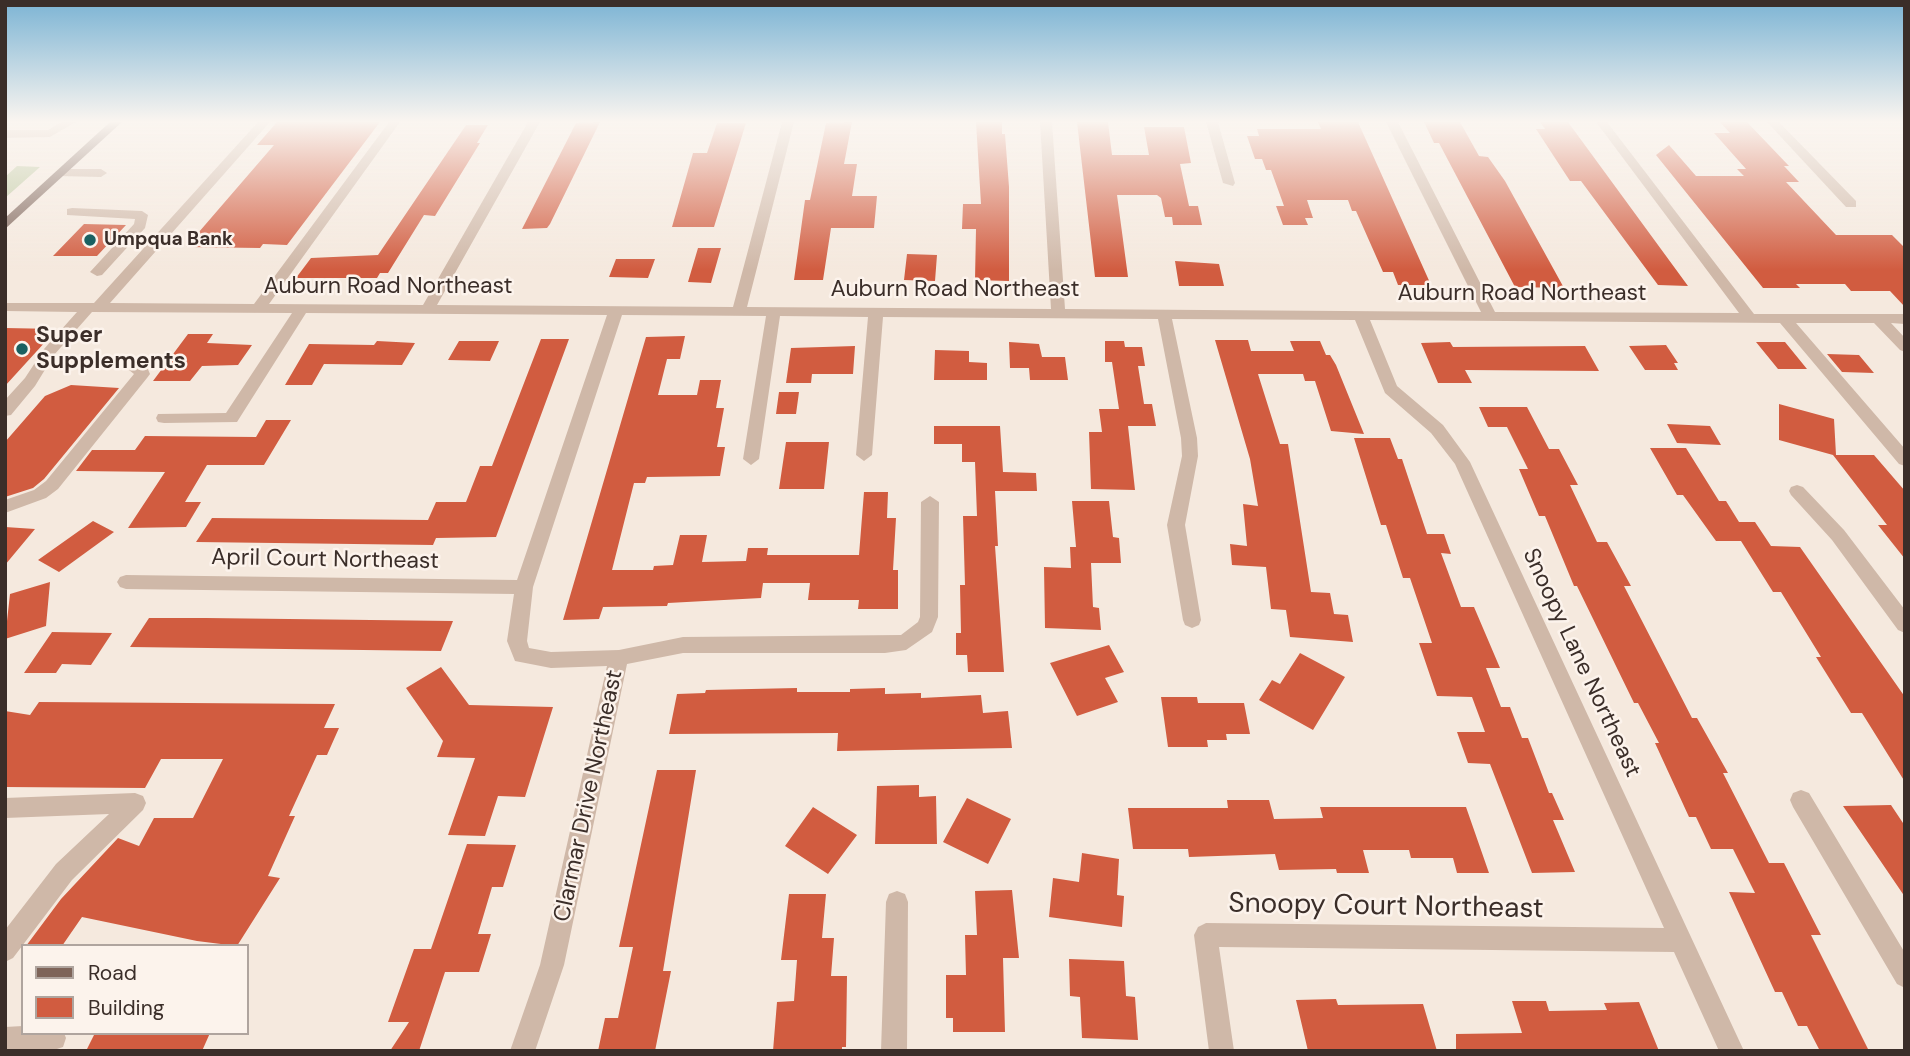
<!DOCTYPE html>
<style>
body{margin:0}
#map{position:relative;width:1910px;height:1056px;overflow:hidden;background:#f5e9de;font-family:"DM Sans",sans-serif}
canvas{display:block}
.frame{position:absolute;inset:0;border:7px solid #3b2e29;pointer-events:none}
.legend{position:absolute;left:21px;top:944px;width:228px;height:91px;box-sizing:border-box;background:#fcf3ec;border:2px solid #afa49e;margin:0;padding:9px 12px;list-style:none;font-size:21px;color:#3b2e29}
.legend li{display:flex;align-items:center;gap:14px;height:35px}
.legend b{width:35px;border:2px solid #afa49e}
</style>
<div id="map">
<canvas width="1910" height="1056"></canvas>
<div class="frame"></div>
<ul class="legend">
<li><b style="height:9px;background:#7e6459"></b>Road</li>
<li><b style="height:19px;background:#d15c40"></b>Building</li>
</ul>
</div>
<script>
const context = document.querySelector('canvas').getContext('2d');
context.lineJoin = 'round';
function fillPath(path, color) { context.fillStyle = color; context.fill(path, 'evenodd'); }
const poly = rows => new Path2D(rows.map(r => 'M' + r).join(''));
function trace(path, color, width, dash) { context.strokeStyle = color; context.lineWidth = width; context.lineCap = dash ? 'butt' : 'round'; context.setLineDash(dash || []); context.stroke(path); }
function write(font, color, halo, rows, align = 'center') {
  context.font = font + ' "DM Sans",sans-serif'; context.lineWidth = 5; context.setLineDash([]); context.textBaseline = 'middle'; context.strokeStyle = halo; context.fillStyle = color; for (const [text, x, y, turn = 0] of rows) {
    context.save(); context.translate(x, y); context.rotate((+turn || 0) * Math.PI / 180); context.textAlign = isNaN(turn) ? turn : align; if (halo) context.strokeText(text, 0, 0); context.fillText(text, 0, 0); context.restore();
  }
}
const green = poly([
 [17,166,40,167,5,198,5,177]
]);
const building = poly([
 [277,122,380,122,287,245,263,244,260,248,186,247,274,145,257,145],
 [600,122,550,224,547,228,522,229,576,123],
 [852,122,844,164,857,164,852,196,877,196,874,228,831,228,823,280,794,280,805,200,810,200,826,123],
 [976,122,1002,122,1002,134,1005,134,1009,187,1009,281,975,280,976,229,962,229,963,204,981,204],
 [1077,122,1108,122,1112,155,1149,155,1144,127,1184,127,1191,163,1180,164,1189,206,1198,206,1202,225,1173,225,1172,217,1165,217,1161,198,1157,195,1117,195,1128,277,1095,277],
 [1318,122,1358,122,1431,285,1398,285,1393,272,1383,272,1356,211,1352,211,1348,200,1307,200,1313,218,1305,218,1308,225,1283,225,1276,206,1284,206,1271,170,1266,170,1262,159,1255,159,1247,136,1259,136,1257,129,1321,129],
 [1424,122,1460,122,1479,156,1488,157,1505,181,1564,288,1515,287,1439,143,1434,143],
 [1540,122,1568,122,1688,286,1658,285,1581,181,1570,181,1536,129,1545,129],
 [1720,122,1747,122,1789,166,1784,166,1799,182,1786,182,1836,235,1892,235,1905,248,1905,307,1890,291,1851,291,1845,284,1796,284,1800,288,1763,288,1656,155,1669,145,1696,176,1744,176,1737,169,1746,169,1714,133,1730,133],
 [717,123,746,123,714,227,672,227,693,153,707,153],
 [466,125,488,125,477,143,480,143,435,216,424,215,388,273,380,273,377,278,296,278,311,258,378,255],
 [84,224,126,225,97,256,53,256],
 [698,248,721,248,711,283,688,282],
 [907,254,937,255,935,281,904,280],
 [616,259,655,259,648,278,609,277],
 [1175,261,1219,264,1224,286,1179,286],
 [5,328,57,329,5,386],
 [188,334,213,334,207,343,252,345,238,365,202,366,190,381,153,381],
 [685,336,680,359,667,359,658,395,697,395,700,380,721,380,716,408,724,408,717,447,725,447,720,476,647,477,645,483,634,483,612,570,653,570,654,566,673,565,680,535,707,535,702,562,746,561,748,548,768,548,767,555,859,555,864,492,888,492,887,518,896,518,893,570,898,570,898,609,858,609,859,600,808,600,810,583,763,583,761,598,668,603,667,606,603,607,599,619,563,620,646,337],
 [541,339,569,339,496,537,436,538,433,545,196,542,212,518,428,520,436,502,466,502,480,466,492,466],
 [1215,340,1248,340,1251,351,1294,351,1290,341,1320,341,1326,355,1330,355,1336,365,1364,434,1331,431,1315,381,1305,381,1303,374,1258,374,1280,444,1288,444,1311,592,1330,593,1334,614,1348,615,1353,642,1290,637,1286,610,1271,609,1266,567,1232,565,1230,544,1247,546,1243,504,1258,506,1250,459],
 [377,341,415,343,402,365,324,364,312,385,285,385,309,344,374,345],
 [459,341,499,341,490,361,448,360],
 [1105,341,1124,341,1125,347,1142,347,1145,366,1138,366,1144,404,1152,404,1156,426,1128,426,1135,490,1091,489,1089,432,1102,432,1099,409,1119,409,1112,362,1105,362],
 [1009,342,1039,344,1042,357,1065,357,1068,380,1030,380,1029,368,1010,368],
 [1450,342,1453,347,1585,346,1599,371,1465,370,1472,383,1438,383,1421,343],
 [1756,342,1785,342,1807,369,1778,369],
 [1666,345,1678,363,1674,363,1678,370,1645,370,1629,346],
 [855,346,853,374,812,374,811,383,786,383,791,348],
 [935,350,969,351,969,362,987,363,987,380,934,380],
 [1827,354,1859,355,1874,373,1842,372],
 [71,385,119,388,44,479,33,488,5,497,5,442,45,396],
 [779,392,799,392,796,414,776,414],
 [1779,404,1834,419,1836,455,1874,455,1905,491,1905,559,1878,525,1887,525,1833,455,1779,440],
 [1479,407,1527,407,1549,449,1559,449,1578,485,1570,485,1597,542,1607,542,1631,586,1624,586,1692,718,1697,718,1728,773,1723,773,1769,863,1784,863,1821,935,1811,935,1869,1051,1820,1051,1807,1026,1798,1026,1782,992,1775,992,1729,892,1755,893,1733,849,1711,849,1696,817,1689,817,1655,743,1659,743,1638,703,1634,703,1577,586,1574,586,1545,516,1539,516,1519,469,1528,469,1507,427,1488,427],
 [266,420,291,420,264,465,207,465,185,502,201,502,186,527,128,528,165,472,76,471,92,450,135,450,145,436,256,437],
 [1667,424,1710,426,1721,445,1677,443],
 [934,426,1000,426,1003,472,1036,473,1037,491,995,491,998,546,995,546,1004,672,968,672,967,655,956,655,956,633,961,633,960,585,965,585,963,516,977,516,975,462,962,462,962,444,934,444],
 [1354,438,1390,438,1398,459,1402,459,1427,534,1444,534,1451,554,1441,553,1461,607,1474,607,1500,668,1486,668,1501,707,1510,707,1522,738,1528,738,1549,793,1552,793,1564,820,1553,820,1575,872,1532,873,1490,764,1468,763,1457,732,1485,732,1472,697,1437,696,1419,643,1432,643,1410,578,1403,578,1386,525,1381,525],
 [786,442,829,442,824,489,779,489],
 [1650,448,1686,448,1719,501,1726,501,1739,522,1755,522,1771,546,1800,547,1905,697,1905,782,1862,713,1851,713,1816,657,1821,657,1781,592,1773,592,1741,541,1716,541,1683,495,1677,495],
 [1072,501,1109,501,1113,537,1119,538,1121,563,1091,563,1093,607,1099,608,1101,630,1045,628,1044,567,1071,568,1070,547,1076,547],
 [93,521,114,532,59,572,38,560],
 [5,527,35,529,5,565],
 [50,582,46,626,5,639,10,594],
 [149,618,206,618,453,621,441,651,130,647],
 [52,632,112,633,91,665,62,664,56,673,24,673],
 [1109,645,1124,672,1105,678,1118,702,1077,716,1050,663],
 [1300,653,1345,677,1313,730,1259,700,1272,680,1280,684],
 [441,667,469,705,553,707,525,797,498,796,485,836,448,835,475,758,437,757,443,741,406,688],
 [797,688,797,692,850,692,850,689,885,688,885,694,921,693,921,698,981,695,983,713,1008,711,1012,748,837,751,838,733,669,734,677,694,705,693,706,690],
 [1161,697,1197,697,1198,703,1244,703,1250,734,1226,734,1227,740,1207,740,1208,747,1168,747],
 [39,702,335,704,324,728,339,728,327,755,317,755,289,816,295,816,268,876,280,878,237,946,197,941,82,917,62,946,26,946,61,899,118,838,139,846,154,818,193,818,223,759,161,759,145,788,5,787,5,711,30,715],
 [657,770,696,770,663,971,671,971,655,1051,598,1051,605,1018,618,1018,633,947,619,947],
 [919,785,919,797,936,796,937,844,875,844,877,786],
 [967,798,1011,819,988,864,943,842],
 [1227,800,1269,800,1274,819,1323,818,1320,807,1466,807,1489,873,1457,873,1453,858,1411,858,1409,850,1363,850,1369,873,1337,873,1336,869,1279,870,1275,854,1189,857,1188,849,1133,849,1128,808,1228,808],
 [1891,805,1905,826,1905,897,1843,806],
 [813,807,857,835,828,874,785,846],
 [467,844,516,845,503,887,492,887,478,934,491,934,479,972,445,972,419,1051,390,1051,409,1022,388,1022,414,949,431,949],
 [1082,853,1119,859,1117,895,1124,896,1122,927,1049,917,1053,878,1079,882],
 [1012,890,1019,958,1003,958,1005,1032,953,1032,953,1018,946,1018,946,975,966,975,965,935,977,935,975,891],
 [789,894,826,894,822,938,834,938,831,976,847,976,846,1047,842,1047,842,1051,773,1051,777,1002,794,1001,797,960,781,960],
 [1069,959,1124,961,1126,996,1135,997,1138,1040,1082,1038,1080,997,1070,996],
 [1336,999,1338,1005,1423,1004,1437,1051,1308,1051,1296,1000],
 [1512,1001,1546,1001,1549,1011,1607,1010,1604,1003,1639,1002,1659,1051,1456,1051,1456,1034,1522,1033],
 [95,1033,210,1033,202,1051,86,1051]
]);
const minor = poly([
 [61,122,76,122,50,137,5,138,5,130,48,130,61,122],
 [258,122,270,122,110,303,254,304,389,122,400,122,269,304,423,305,528,122,540,122,437,305,733,307,782,122,794,122,747,307,1051,309,1040,122,1052,122,1065,309,1481,312,1386,122,1398,122,1495,312,1739,313,1596,122,1607,122,1754,314,1905,314,1905,324,1891,323,1905,338,1905,352,1900,350,1874,323,1796,323,1905,449,1905,466,1899,464,1780,323,1370,320,1397,386,1443,425,1470,462,1744,1051,1719,1051,1674,952,1219,947,1234,1051,1209,1051,1194,935,1198,927,1206,923,1664,928,1455,464,1431,433,1385,393,1355,320,1172,319,1197,438,1198,456,1185,525,1201,620,1199,625,1192,628,1185,625,1183,620,1167,525,1182,456,1181,438,1158,319,883,317,872,455,864,461,856,455,868,317,780,316,759,459,751,465,743,459,766,316,622,315,533,587,527,641,529,648,551,652,619,650,683,637,901,635,918,622,920,617,921,502,930,496,939,502,938,617,932,632,906,650,885,653,683,653,627,664,564,965,535,1051,510,1051,540,965,607,666,551,668,515,661,507,641,514,594,126,589,120,587,117,582,120,577,126,575,517,580,607,315,306,313,237,422,164,423,158,422,156,418,158,414,226,413,292,313,92,312,54,355,35,386,11,415,5,416,5,400,25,378,44,349,77,312,5,311,5,303,94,303,258,122],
 [1206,122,1218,122,1235,183,1233,186,1223,183,1206,122],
 [1767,122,1779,122,1856,201,1856,207,1846,207,1767,122],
 [62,169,101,169,107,173,101,177,58,176,56,173,62,169],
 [72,208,142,211,148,215,145,228,102,275,97,276,90,272,134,224,135,219,67,215,67,209,72,208],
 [137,365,147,367,150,374,147,378,58,489,46,498,5,513,5,500,34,490,46,481,134,374,129,370,132,366,137,365],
 [1797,485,1803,487,1844,530,1905,610,1905,633,1898,630,1832,540,1791,495,1789,491,1791,487,1797,485],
 [1801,790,1809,793,1905,953,1905,988,1897,984,1793,807,1790,800,1793,793,1801,790],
 [135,793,143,796,146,803,143,810,72,880,13,958,5,962,5,930,56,864,109,814,5,818,5,798,135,793],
 [897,891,905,894,908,902,907,1051,881,1051,886,902,889,894,897,891],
 [23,1026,23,1033,64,1033,66,1038,63,1047,54,1050,5,1051,5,1027,23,1026]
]);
const major = poly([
 [110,122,122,122,5,229,5,218,110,122]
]);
const markers = [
 [90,240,7,"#1a6061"],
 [22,349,7,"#1a6061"]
];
const farPoinames = [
 ["Umpqua Bank",104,240]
];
const streetNames = [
 ["Auburn Road Northeast",388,287],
 ["Auburn Road Northeast",955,290],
 ["Auburn Road Northeast",1522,294],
 ["April Court Northeast",325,560,1],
 ["Snoopy Lane Northeast",1581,663,65],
 ["Clarmar Drive Northeast",589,796,-78]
];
const poiNames = [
 ["Super",36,336],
 ["Supplements",36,362]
];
const nearStreetnames = [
 ["Snoopy Court Northeast",1386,907,1]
];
fillPath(green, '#bac69c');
fillPath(building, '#d15c40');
fillPath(minor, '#cfb8a8');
fillPath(major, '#7e6459');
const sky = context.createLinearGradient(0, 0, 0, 270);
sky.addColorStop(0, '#7cb4d4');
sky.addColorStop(0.45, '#faf5f0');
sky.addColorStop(1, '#faf5f000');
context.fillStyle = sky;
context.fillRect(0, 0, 1910, 270);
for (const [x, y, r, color] of markers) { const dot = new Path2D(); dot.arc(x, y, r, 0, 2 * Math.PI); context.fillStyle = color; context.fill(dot); trace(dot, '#fcf3ec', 2.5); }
write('bold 19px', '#3b2e29', '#fcf3ec', farPoinames, 'left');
write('23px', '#3b2e29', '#fcf3ec', streetNames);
write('bold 23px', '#3b2e29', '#fcf3ec', poiNames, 'left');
write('28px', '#3b2e29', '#fcf3ec', nearStreetnames);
</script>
